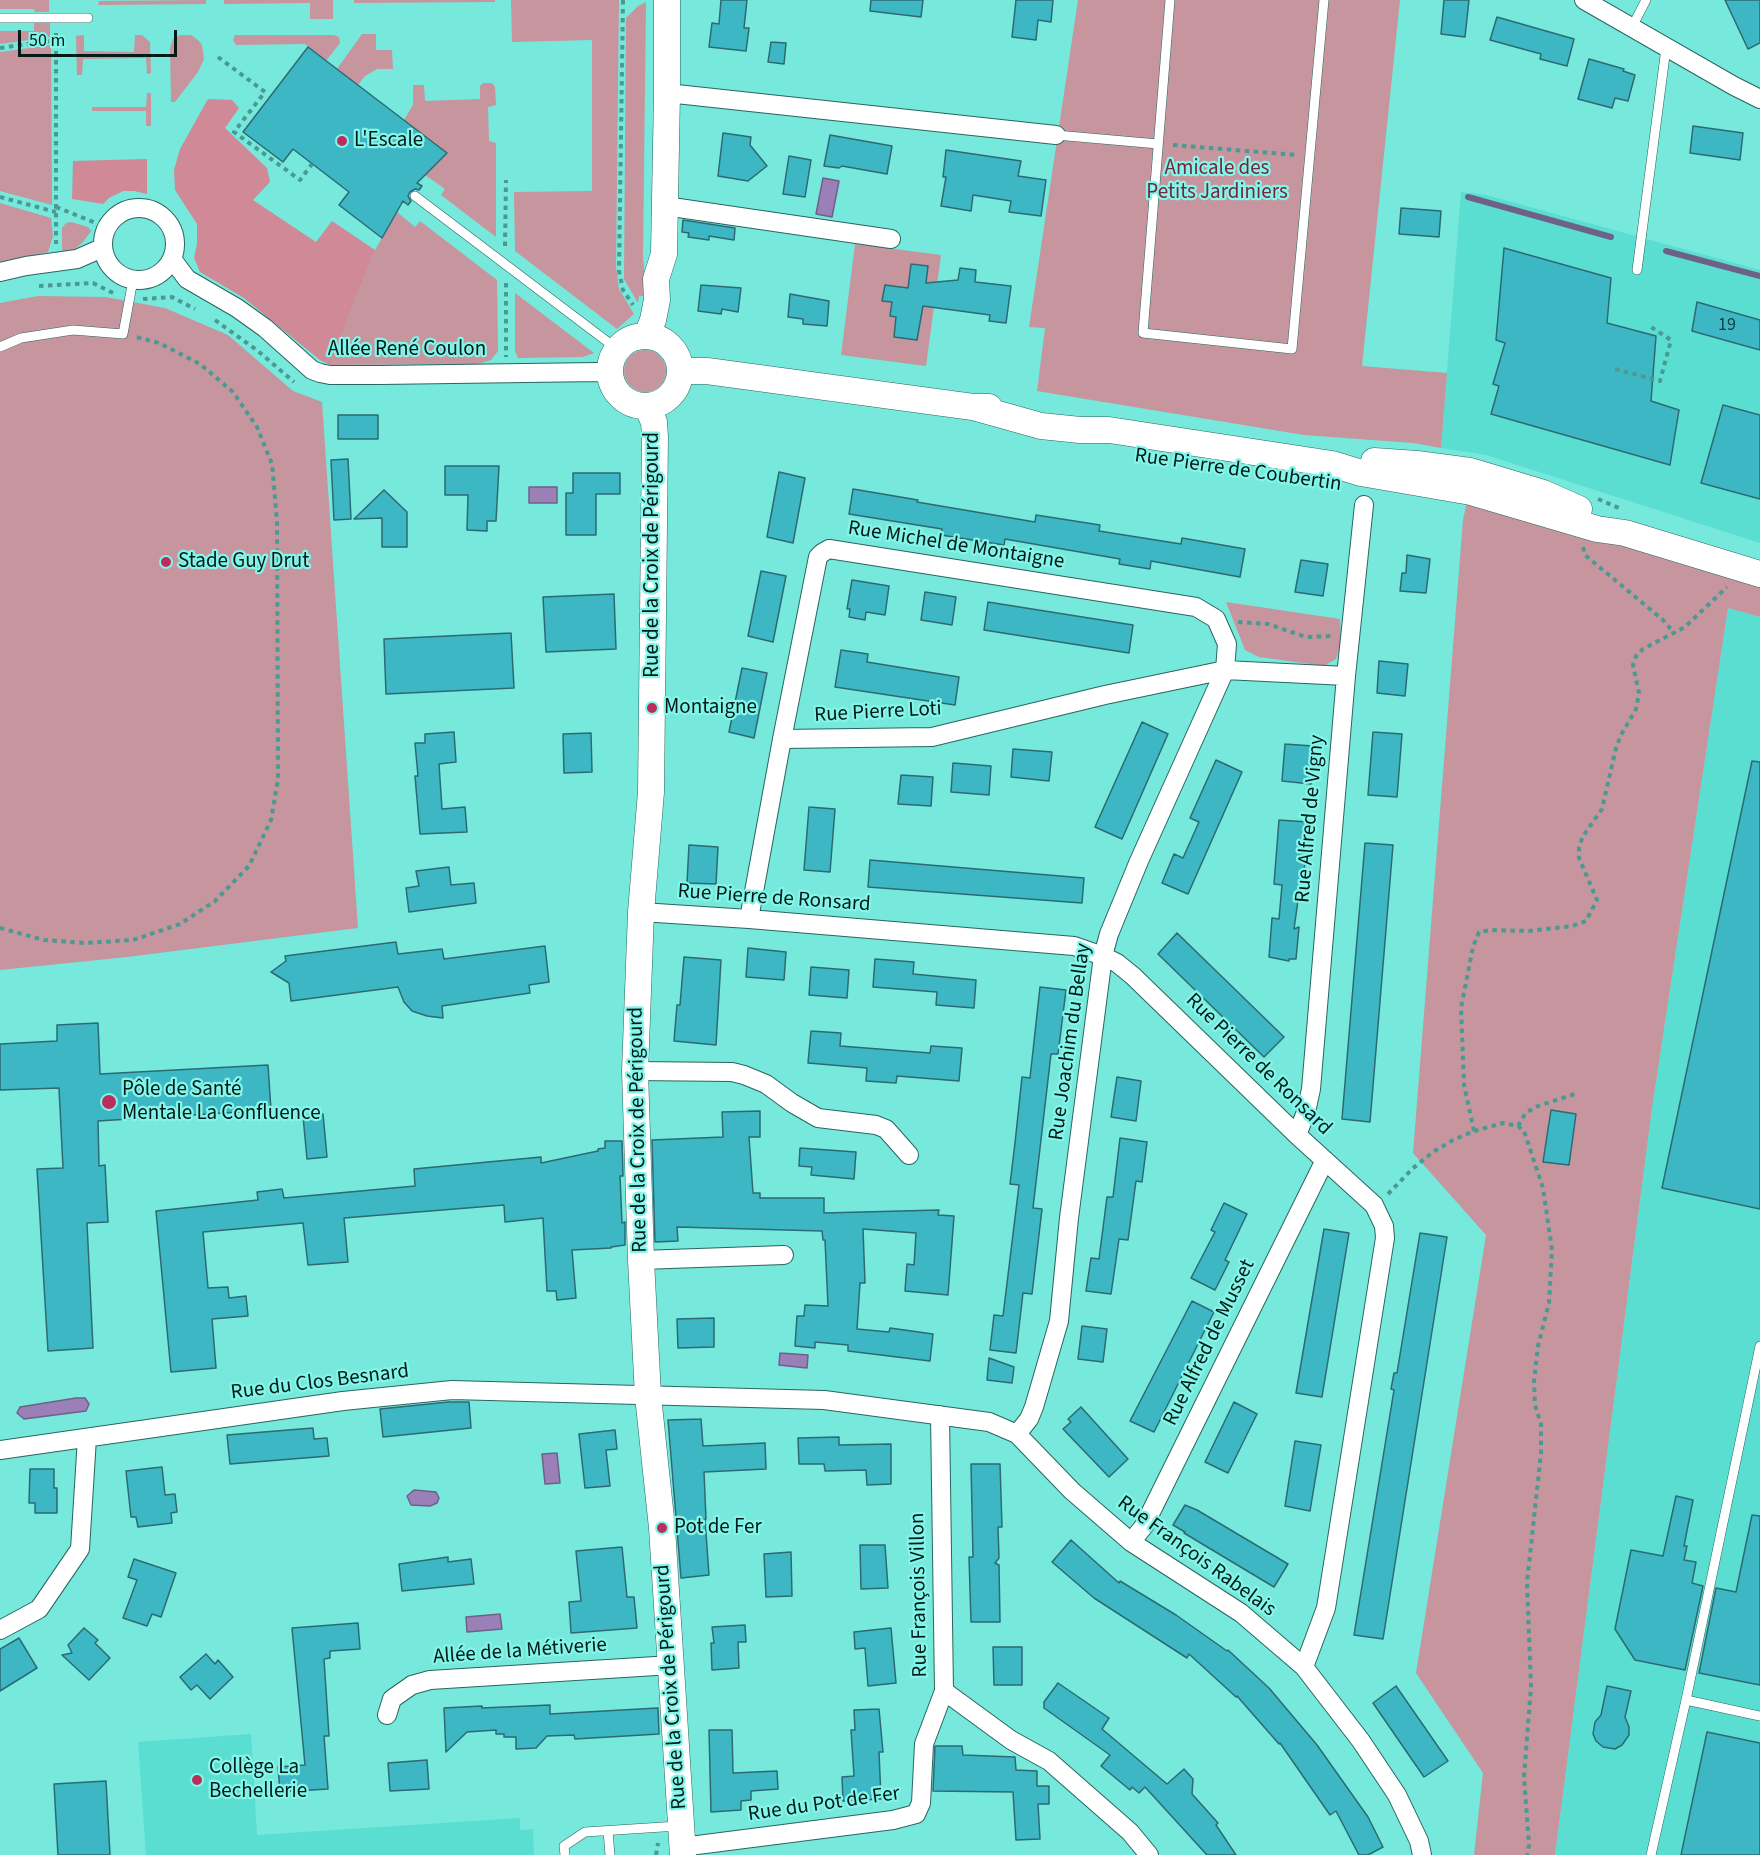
<!DOCTYPE html>
<meta charset="utf-8">
<style>
body{margin:0}
#map{position:relative;width:1760px;height:1855px;overflow:hidden;background:#76e8dc;font-family:"Source Sans 3",sans-serif}
canvas{display:block}
.scale{position:absolute;left:18px;top:30px;width:159px;height:27px;box-sizing:border-box;border:3px solid #021a18;border-top:0;padding-left:8px;font-size:18px;line-height:21px;white-space:nowrap;color:#021a18;-webkit-text-stroke:4px #83f5e9;paint-order:stroke}
</style>
<div id="map">
<canvas width="1760" height="1855"></canvas>
<div class="scale">50 m</div>
</div>
<script>
const context = document.querySelector('canvas').getContext('2d');
context.lineJoin = 'round';
function fillPath(path, color) { context.fillStyle = color; context.fill(path, 'evenodd'); }
const poly = rows => new Path2D(rows.map(r => 'M' + r).join(''));
function trace(path, color, width, dash) { context.strokeStyle = color; context.lineWidth = width; context.lineCap = dash ? 'butt' : 'round'; context.setLineDash(dash || []); context.stroke(path); }
function write(font, color, halo, rows, align = 'center') {
  context.font = font + ' "Source Sans 3",sans-serif'; context.lineWidth = 4.5; context.setLineDash([]); context.textBaseline = 'middle'; context.strokeStyle = halo; context.fillStyle = color; for (const [text, x, y, turn = 0] of rows) {
    context.save(); context.translate(x, y); context.rotate((+turn || 0) * Math.PI / 180); context.textAlign = isNaN(turn) ? turn : align; if (halo) context.strokeText(text, 0, 0); context.fillText(text, 0, 0); context.restore();
  }
}
const built = poly([
 [1461,192,1486,195,1760,270,1760,543,1486,455,1441,448],
 [1728,608,1760,617,1760,1855,1555,1855,1652,1108],
 [251,1734,257,1835,520,1818,520,1830,533,1829,534,1855,146,1855,138,1742]
]);
const green = poly([
 [0,0,49,0,49,12,35,12,34,9,0,9],
 [206,0,206,4,98,5,99,1],
 [224,0,333,0,333,19,310,19,310,3,224,4],
 [354,0,495,0,495,2,354,3],
 [511,0,619,0,616,266,619,289,634,314,617,329,515,251,514,192,592,191,592,40,512,42],
 [1078,0,1400,0,1362,366,1447,373,1441,448,1413,443,1304,435,1037,391,1045,328,1029,327],
 [646,2,643,256,646,290,645,296,639,296,638,303,624,279,626,18,638,6],
 [34,23,50,23,50,37,0,44,0,31,34,31],
 [362,34,376,34,376,50,392,50,393,69,377,69,365,76,358,85,337,69],
 [84,35,84,51,134,52,135,35,142,35,150,42,151,73,147,74,146,58,83,59,82,75,77,75,76,36],
 [180,35,191,35,198,40,202,45,204,59,198,72,175,102,171,102,170,48,173,39],
 [235,35,334,35,339,37,340,43,326,61,305,44,236,45,233,40],
 [51,45,52,205,0,191,0,52],
 [483,83,492,83,495,87,496,105,488,107,489,141,496,143,496,237,441,195,445,189,425,175,404,120,413,105,413,85,424,85,425,101,480,99,480,86],
 [147,93,151,93,151,126,146,126,146,111,92,111,92,107,146,107],
 [0,203,51,218,53,236,48,252,0,263],
 [397,212,415,227,420,221,497,280,498,351,491,360,478,364,330,365,375,250],
 [71,222,88,227,91,231,83,242,74,250,65,253,62,249,62,228,66,223],
 [855,244,941,255,926,366,841,355],
 [515,293,594,353,583,357,518,358,515,351],
 [38,296,106,297,165,308,228,335,293,391,322,402,358,928,127,957,0,970,0,303],
 '624 371a21 21 0 1 1 42 0a21 21 0 1 1-42 0Z',
 [1468,497,1760,586,1760,617,1728,608,1652,1108,1555,1855,1474,1855,1483,1773,1416,1673,1486,1235,1413,1153,1463,520],
 [1226,602,1340,619,1341,644,1336,659,1324,666,1259,657,1245,650]
]);
const forest = poly([
 [208,99,232,100,239,108,225,128,267,168,270,182,253,200,316,242,332,221,375,250,330,365,320,360,244,298,200,272,194,258,197,244,197,224,175,190,174,170,180,149],
 [147,159,147,194,134,191,123,191,109,198,103,204,72,199,73,161]
]);
const water = poly([
 [823,178,839,181,832,217,816,214,823,178],
 [529,487,557,487,557,503,529,503,529,487],
 [780,1353,808,1355,807,1368,779,1365,780,1353],
 [76,1398,85,1398,89,1404,86,1411,24,1419,17,1413,20,1407,76,1398],
 [557,1453,560,1483,545,1484,542,1454,557,1453],
 [414,1490,436,1492,439,1498,437,1503,430,1506,411,1505,407,1496,414,1490],
 [500,1614,502,1629,467,1632,466,1617,500,1614]
]);
const stream = poly([
 [1468,197,1611,237],
 [1666,251,1760,276]
]);
const building = poly([
 [721,0,747,0,744,28,749,28,746,51,709,47,712,23,719,24,721,0],
 [871,0,923,0,921,17,870,11,871,0],
 [1016,0,1053,0,1051,22,1038,20,1036,40,1012,37,1016,0],
 [1444,0,1469,0,1465,37,1441,34,1444,0],
 [1725,0,1760,0,1760,43,1748,49,1725,0],
 [1497,17,1574,39,1567,66,1540,59,1541,54,1490,40,1497,17],
 [771,42,786,43,784,64,768,62,771,42],
 [308,47,447,153,417,183,422,186,419,190,415,189,410,192,408,196,411,201,408,205,403,201,382,238,339,205,349,192,293,149,283,162,243,132,308,47],
 [1589,59,1624,69,1623,71,1635,75,1628,101,1615,98,1612,108,1578,99,1589,59],
 [1693,126,1743,133,1740,160,1690,153,1693,126],
 [723,133,751,137,750,145,767,166,748,181,718,176,723,133],
 [830,135,892,146,887,174,842,166,839,168,824,166,830,135],
 [946,150,1021,161,1018,176,1046,180,1041,216,1009,212,1011,201,973,195,971,211,941,206,946,177,943,177,946,150],
 [789,156,811,160,805,197,783,194,789,156],
 [1401,208,1441,211,1439,237,1399,234,1401,208],
 [683,220,735,228,734,240,709,236,709,240,688,237,689,233,682,232,683,220],
 [1504,248,1611,278,1607,323,1656,336,1651,401,1679,410,1670,465,1491,414,1499,386,1493,384,1505,343,1496,340,1504,248],
 [911,264,928,266,926,283,958,280,960,268,976,270,975,282,1011,286,1006,323,989,321,990,315,923,306,917,340,894,337,896,317,890,316,892,302,882,301,885,285,908,288,911,264],
 [701,285,741,288,738,312,722,309,721,314,698,311,701,285],
 [790,294,829,301,827,326,803,324,803,319,788,317,790,294],
 [1697,302,1760,320,1760,350,1692,331,1697,302],
 [1723,405,1760,415,1760,499,1701,483,1723,405],
 [338,415,378,415,378,439,338,439,338,415],
 [348,459,351,519,334,520,331,460,348,459],
 [445,466,499,466,496,521,487,521,487,531,467,530,468,495,445,495,445,466],
 [779,472,805,478,793,543,767,537,779,472],
 [573,473,620,473,620,494,596,494,596,535,566,535,566,493,573,493,573,473],
 [853,489,918,500,917,502,1035,522,1036,515,1100,525,1099,531,1181,544,1182,538,1245,549,1240,577,1151,561,1150,569,1119,564,1120,559,1005,539,1004,545,941,535,942,529,849,514,853,489],
 [384,490,407,512,407,547,382,547,382,518,354,519,384,490],
 [1407,555,1430,559,1426,593,1400,591,1402,573,1406,573,1407,555],
 [1301,560,1328,564,1323,596,1295,592,1301,560],
 [761,571,786,576,773,642,748,636,761,571],
 [852,580,889,586,885,615,866,612,865,620,849,617,850,609,847,609,852,580],
 [925,592,956,597,952,625,921,620,925,592],
 [614,594,616,649,546,652,543,597,614,594],
 [988,602,1133,625,1129,653,984,630,988,602],
 [511,633,514,688,386,694,384,639,511,633],
 [841,650,868,654,867,662,959,677,955,705,835,687,841,650],
 [1379,661,1408,664,1405,696,1377,693,1379,661],
 [742,668,767,673,754,738,729,732,742,668],
 [1142,722,1168,734,1122,839,1095,827,1142,722],
 [454,732,456,762,439,764,442,809,465,807,467,832,420,834,415,776,418,776,415,743,425,743,425,734,454,732],
 [1373,732,1402,734,1397,797,1368,795,1373,732],
 [591,733,592,772,564,773,563,734,591,733],
 [1285,744,1313,746,1311,784,1282,781,1285,744],
 [1013,749,1052,752,1049,781,1011,777,1013,749],
 [1216,760,1242,772,1188,894,1162,883,1174,854,1183,858,1199,822,1190,818,1216,760],
 [1752,761,1760,762,1760,1209,1662,1188,1752,761],
 [953,763,991,766,989,795,951,792,953,763],
 [901,775,933,777,931,806,898,804,901,775],
 [809,807,835,809,830,872,804,870,809,807],
 [1279,820,1308,822,1303,886,1300,886,1294,929,1299,927,1296,959,1289,959,1289,961,1269,957,1272,918,1279,919,1282,885,1274,884,1279,820],
 [1365,843,1393,845,1370,1122,1342,1119,1365,843],
 [689,845,718,847,716,884,687,883,689,845],
 [870,860,1084,878,1082,903,868,887,870,860],
 [449,867,451,885,474,883,476,903,409,912,406,888,419,886,416,871,449,867],
 [1177,933,1284,1037,1264,1057,1158,954,1177,933],
 [396,942,398,954,442,949,444,959,545,946,549,982,529,985,530,993,442,1006,443,1018,427,1016,412,1011,404,1002,398,987,291,1001,289,983,271,972,286,961,285,956,396,942],
 [748,948,786,952,784,980,746,977,748,948],
 [684,957,721,960,716,1045,674,1041,677,1005,680,1005,684,957],
 [875,959,914,962,913,974,976,980,974,1008,936,1005,937,992,873,987,875,959],
 [811,967,849,970,847,998,809,995,811,967],
 [1040,987,1066,990,1058,1054,1051,1054,1033,1208,1042,1209,1032,1294,1023,1293,1016,1353,990,1350,994,1315,1003,1316,1019,1185,1010,1184,1015,1143,1022,1077,1030,1078,1040,987],
 [98,1023,100,1074,268,1065,271,1110,98,1121,99,1166,105,1165,108,1222,87,1223,93,1348,48,1351,37,1169,63,1168,59,1088,0,1090,0,1044,57,1041,57,1025,98,1023],
 [811,1031,841,1033,840,1046,930,1053,931,1046,962,1048,959,1081,897,1076,896,1083,866,1081,867,1068,808,1063,811,1031],
 [1117,1077,1141,1081,1136,1121,1111,1117,1117,1077],
 [1551,1110,1576,1114,1569,1165,1543,1162,1551,1110],
 [760,1111,760,1137,749,1137,753,1193,760,1193,760,1198,824,1198,824,1213,939,1210,938,1215,954,1216,948,1295,905,1291,907,1264,914,1265,916,1233,863,1229,865,1283,860,1283,857,1329,889,1332,890,1328,933,1334,930,1361,848,1351,848,1345,815,1342,815,1348,795,1346,797,1316,804,1316,805,1305,828,1306,825,1240,823,1240,822,1231,677,1227,678,1241,655,1242,652,1140,723,1137,722,1112,760,1111],
 [323,1114,327,1157,307,1159,303,1116,323,1114],
 [1120,1138,1147,1142,1142,1182,1136,1181,1128,1240,1119,1239,1111,1294,1086,1291,1091,1258,1099,1259,1107,1197,1113,1197,1120,1138],
 [605,1141,622,1141,623,1176,620,1176,622,1223,625,1222,625,1245,611,1247,611,1248,572,1250,576,1298,557,1300,556,1291,547,1291,543,1218,505,1222,504,1205,344,1218,348,1262,308,1265,303,1223,203,1232,208,1288,228,1287,229,1298,246,1296,248,1316,212,1319,216,1368,171,1372,156,1211,258,1200,257,1192,282,1189,284,1198,415,1186,414,1169,541,1157,541,1163,598,1151,598,1149,605,1148,605,1141],
 [800,1148,856,1152,854,1179,811,1175,812,1167,799,1166,800,1148],
 [1224,1203,1247,1214,1225,1260,1229,1262,1215,1290,1191,1278,1215,1232,1211,1230,1224,1203],
 [1324,1229,1349,1233,1322,1397,1296,1393,1324,1229],
 [1420,1233,1447,1237,1383,1639,1354,1635,1394,1390,1391,1389,1394,1373,1397,1373,1420,1233],
 [1192,1301,1214,1312,1154,1432,1130,1421,1192,1301],
 [714,1318,714,1347,678,1348,677,1319,714,1318],
 [1082,1326,1107,1329,1103,1362,1078,1359,1082,1326],
 [989,1358,1014,1367,1012,1383,987,1380,989,1358],
 [448,1402,469,1402,471,1428,383,1437,380,1409,448,1402],
 [1234,1402,1257,1414,1228,1473,1205,1462,1234,1402],
 [1081,1407,1128,1459,1109,1477,1063,1429,1071,1422,1068,1419,1081,1407],
 [701,1419,703,1446,765,1443,766,1469,704,1472,706,1519,705,1519,709,1575,681,1578,668,1420,701,1419],
 [313,1428,314,1439,327,1438,329,1456,230,1464,227,1435,313,1428],
 [615,1430,617,1449,606,1450,610,1486,585,1488,579,1434,615,1430],
 [839,1437,839,1445,891,1444,891,1484,867,1485,866,1470,825,1471,824,1464,799,1464,798,1438,839,1437],
 [1295,1441,1321,1445,1310,1511,1285,1506,1295,1441],
 [971,1464,1000,1464,1002,1527,998,1527,999,1558,995,1563,999,1565,1000,1622,971,1622,969,1557,973,1557,971,1464],
 [162,1467,165,1495,175,1494,177,1512,171,1513,172,1523,138,1527,136,1517,131,1517,126,1471,162,1467],
 [30,1469,54,1469,54,1488,57,1488,57,1513,35,1513,35,1503,29,1503,30,1469],
 [1676,1496,1693,1500,1684,1546,1687,1546,1684,1560,1696,1562,1692,1583,1703,1586,1685,1670,1635,1660,1615,1629,1631,1550,1663,1556,1676,1496],
 [1185,1505,1197,1510,1288,1564,1274,1587,1184,1533,1185,1532,1173,1525,1185,1505],
 [1752,1515,1760,1516,1760,1685,1699,1673,1716,1588,1736,1592,1752,1515],
 [1071,1540,1119,1583,1120,1581,1176,1615,1227,1651,1228,1650,1269,1688,1317,1745,1368,1817,1383,1847,1368,1855,1359,1855,1336,1811,1330,1815,1280,1743,1279,1744,1237,1696,1236,1697,1189,1654,1187,1658,1094,1598,1052,1562,1071,1540],
 [860,1545,885,1545,888,1588,861,1589,860,1545],
 [622,1547,627,1597,634,1597,637,1628,571,1633,569,1602,581,1601,576,1551,622,1547],
 [791,1552,792,1596,766,1597,764,1554,791,1552],
 [448,1557,448,1562,471,1559,474,1584,402,1591,399,1564,448,1557],
 [134,1559,176,1573,161,1617,152,1614,147,1626,123,1618,137,1580,128,1577,134,1559],
 [358,1623,360,1649,330,1651,330,1658,324,1659,329,1736,324,1736,328,1789,280,1792,278,1767,305,1765,292,1628,358,1623],
 [745,1625,746,1642,738,1642,739,1668,712,1670,711,1643,714,1643,712,1627,745,1625],
 [84,1628,98,1640,95,1643,110,1658,89,1680,62,1655,72,1653,68,1645,84,1628],
 [891,1628,896,1683,868,1686,865,1648,855,1649,854,1632,891,1628],
 [19,1638,37,1668,0,1691,0,1649,19,1638],
 [993,1647,1022,1647,1022,1685,994,1685,993,1647],
 [206,1654,215,1664,218,1660,233,1677,210,1699,197,1685,191,1690,180,1677,206,1654],
 [1058,1683,1109,1718,1102,1729,1167,1784,1184,1769,1193,1779,1192,1794,1218,1823,1216,1825,1236,1855,1207,1855,1145,1787,1139,1793,1132,1787,1130,1790,1101,1766,1110,1755,1044,1708,1044,1702,1058,1683],
 [1396,1686,1448,1761,1424,1777,1373,1703,1396,1686],
 [1607,1686,1631,1691,1625,1717,1629,1727,1629,1735,1622,1745,1615,1749,1603,1747,1596,1741,1593,1734,1595,1722,1601,1715,1607,1686],
 [550,1705,550,1714,658,1708,659,1734,575,1739,574,1735,547,1736,536,1748,516,1749,516,1737,504,1737,504,1734,496,1734,496,1730,467,1732,446,1752,444,1708,482,1706,482,1708,550,1705],
 [879,1709,883,1752,879,1752,881,1799,843,1801,842,1777,854,1776,851,1730,855,1730,854,1710,879,1709],
 [709,1730,732,1730,733,1773,777,1771,778,1789,751,1791,751,1800,741,1801,741,1810,711,1812,709,1730],
 [1707,1732,1760,1743,1760,1855,1681,1855,1707,1732],
 [935,1746,962,1746,963,1755,1015,1757,1016,1770,1037,1771,1037,1786,1049,1786,1049,1804,1038,1804,1040,1839,1016,1840,1013,1792,933,1791,935,1746],
 [427,1760,429,1789,390,1791,388,1763,427,1760],
 [106,1781,110,1855,58,1855,54,1784,106,1781]
]);
const path = poly([
 [623,0,619,271,623,290,633,305],
 [56,33,56,244],
 [0,48,56,40],
 [218,57,265,92,234,132,300,180,312,164],
 [1173,145,1297,155],
 [0,197,56,212],
 [56,207,106,227],
 [505,246,506,180],
 [506,283,506,357],
 [39,286,93,283,115,294],
 [143,299,172,297,195,309],
 [215,320,258,351,294,382],
 [1615,369,1660,381,1671,340,1648,325],
 [1598,499,1619,508],
 [1583,547,1585,555,1663,620,1675,634],
 [1238,622,1268,624,1306,637,1333,636],
 [0,928,44,940,85,943,133,940,180,924,215,901,249,866,271,820,278,779,277,521,272,464,257,427,233,392,200,364,159,343,136,337],
 [1518,1126,1525,1114,1535,1107,1575,1094],
 [1474,1131,1464,1085,1461,1008,1473,947,1479,932,1491,930,1529,931,1572,926,1586,921,1597,900,1579,858,1579,847,1583,836,1602,809,1616,748,1621,735,1636,709,1639,693,1633,665,1636,656,1643,649,1685,627,1727,587],
 [1388,1194,1412,1169,1433,1152,1453,1140,1474,1131,1503,1123,1518,1126,1524,1131,1543,1188,1552,1250,1549,1303,1538,1346,1534,1381,1535,1405,1541,1424,1541,1453,1527,1583,1531,1686,1524,1777,1529,1845,1527,1855],
 [656,1855,658,1843]
]);
const lane = poly([
 [1170,0,1143,333,1292,349,1324,0],
 [0,18,88,18],
 [1631,29,1646,0],
 [1056,135,1158,144],
 [415,196,617,349],
 [1637,270,1666,48],
 [0,347,21,338,73,330,123,334,133,280],
 [1686,1700,1760,1716],
 [608,1831,610,1855],
 [565,1855,564,1846,585,1832,678,1826],
 [1651,1855,1686,1700,1760,1346]
]);
const street = poly([
 [1584,0,1734,86,1760,99],
 [667,93,1056,135],
 [665,206,891,239],
 '103 244a36 36 0 1 1 72 0a36 36 0 1 1-72 0Z',
 [172,259,187,279,237,308,265,328,312,370,320,373,330,375,380,375,598,372,610,376],
 [0,272,26,266,77,259,102,248],
 [782,739,818,557,822,553,829,549,1196,607,1216,619,1227,644,1225,670,1139,861,1109,934,1103,956,1069,1218,1059,1321,1034,1407,1029,1419,1017,1434],
 [641,912,749,919,1074,946,1103,956,1117,963,1133,976,1297,1135,1374,1205,1384,1226,1385,1238,1326,1608,1304,1667],
 [749,919,782,739,932,737,1105,695,1225,670,1346,676],
 [635,1071,732,1072,744,1075,766,1084,792,1103,818,1118,876,1125,886,1129,909,1155],
 [1297,1135,1306,1112,1311,1089,1346,676,1364,505],
 [641,1260,784,1255],
 [940,1415,944,1691,1011,1740,1049,1761,1130,1832,1149,1855],
 [0,1450,343,1401,452,1390,824,1400,989,1422,1017,1434,1072,1491,1131,1542,1241,1613,1304,1667,1361,1741,1397,1795,1419,1841,1422,1855],
 [1131,1542,1144,1526,1325,1160],
 [0,1630,39,1609,80,1549,87,1438],
 [387,1715,392,1699,412,1685,430,1680,672,1665],
 [682,1847,893,1820,916,1814,921,1803,924,1744,944,1691]
]);
const secondary = poly([
 [647,335,653,320,657,300,656,279,664,254,667,93,667,0],
 '610 371a35 35 0 1 1 70 0a35 35 0 1 1-70 0Z',
 [680,371,707,371,973,407,989,407],
 [647,406,654,422,655,437,651,792,641,912,635,1071,641,1260,648,1396,662,1528,683,1855],
 [973,407,1041,426,1080,430,1109,430,1332,464,1361,473,1471,492,1597,529,1625,533,1760,574],
 [1374,461,1417,464,1470,471,1543,493,1579,509]
]);
const markers = [
 [342,141,6,"#bb2d5b"],
 [166,562,6,"#bb2d5b"],
 [652,708,6,"#bb2d5b"],
 [109,1102,8,"#bb2d5b"],
 [662,1528,6,"#bb2d5b"],
 [197,1780,6,"#bb2d5b"]
];
const numberNames = [
 ["19",1727,326]
];
const poiNames = [
 ["L'Escale",354,141],
 ["Stade Guy Drut",178,562],
 ["Montaigne",664,708],
 ["Pôle de Santé",122,1090],
 ["Mentale La Confluence",122,1114],
 ["Pot de Fer",674,1528],
 ["Collège La",209,1768],
 ["Bechellerie",209,1792]
];
const parkNames = [
 ["Amicale des",1217,169],
 ["Petits Jardiniers",1217,193]
];
const streetNames = [
 ["Allée René Coulon",407,350],
 ["Rue Pierre de Coubertin",1238,471,8],
 ["Rue Michel de Montaigne",956,546,9],
 ["Rue de la Croix de Périgourd",653,555,-90],
 ["Rue Pierre Loti",878,713,-3],
 ["Rue Alfred de Vigny",1311,819,-85],
 ["Rue Pierre de Ronsard",774,899,4],
 ["Rue Joachim du Bellay",1071,1042,-82],
 ["Rue Pierre de Ronsard",1258,1065,44],
 ["Rue de la Croix de Périgourd",639,1130,-91],
 ["Rue Alfred de Musset",1210,1343,-64],
 ["Rue du Clos Besnard",320,1383,-7],
 ["Rue François Rabelais",1196,1557,36],
 ["Rue François Villon",920,1595,-91],
 ["Allée de la Métiverie",520,1652,-4],
 ["Rue de la Croix de Périgourd",672,1687,-94],
 ["Rue du Pot de Fer",824,1805,-8]
];
fillPath(built, '#5aded1');
fillPath(green, '#c6959e');
fillPath(forest, '#cf8997');
fillPath(water, '#9b80b7');
trace(water, '#6d6187', 1.5);
trace(stream, '#6d6187', 6);
fillPath(building, '#3eb7c5');
trace(building, '#2d6a72', 1.5);
trace(lane, '#286660', 10);
trace(street, '#286660', 20);
trace(secondary, '#286660', 27);
trace(path, '#4a9a92', 4, [4.5, 4.5]);
trace(lane, '#fff', 9);
trace(street, '#fff', 18);
trace(secondary, '#fff', 26);
for (const [x, y, r, color] of markers) { const dot = new Path2D(); dot.arc(x, y, r, 0, 2 * Math.PI); context.fillStyle = color; context.fill(dot); trace(dot, '#83f5e9', 2); }
write('18px', '#114143', null, numberNames);
write('21px', '#021a18', '#83f5e9', poiNames, 'left');
write('21px', '#77243c', '#83f5e9', parkNames);
write('21px', '#021a18', '#83f5e9', streetNames);
</script>
